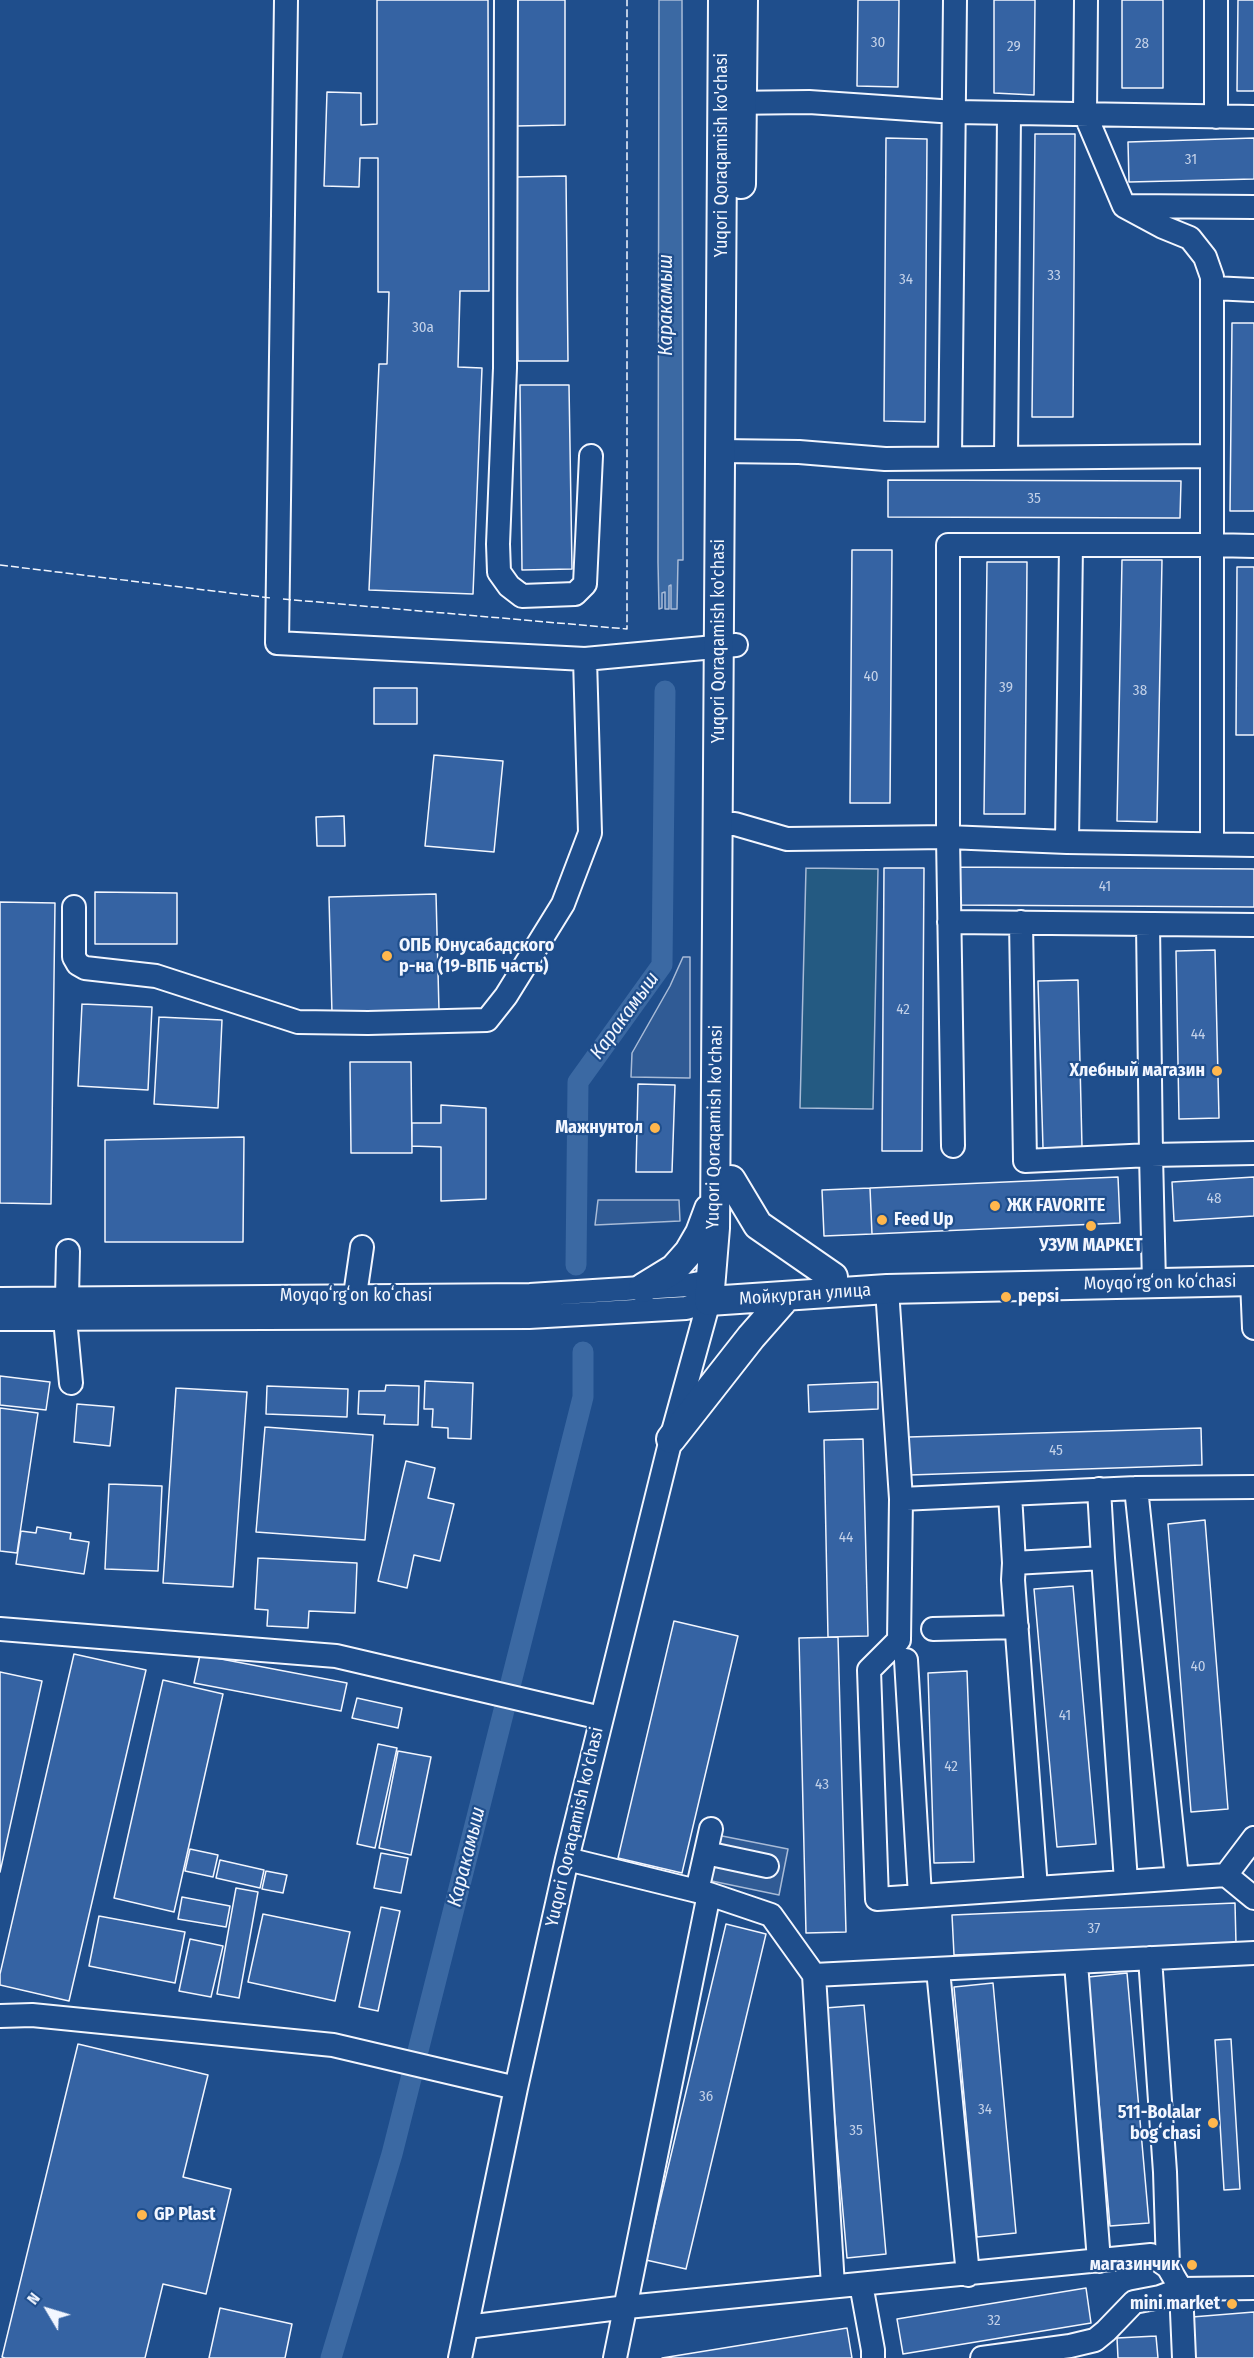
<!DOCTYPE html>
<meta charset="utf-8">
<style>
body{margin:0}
#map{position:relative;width:1254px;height:2358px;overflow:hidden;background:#1f4e8c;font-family:"Fira Sans Condensed",sans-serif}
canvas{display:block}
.north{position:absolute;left:18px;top:2280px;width:60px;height:60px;-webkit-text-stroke:4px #1f4e8c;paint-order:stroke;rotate:308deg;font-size:16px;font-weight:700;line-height:24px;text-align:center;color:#f2f6ff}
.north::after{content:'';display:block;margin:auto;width:21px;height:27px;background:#f2f6ff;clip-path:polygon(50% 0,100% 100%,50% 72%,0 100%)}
</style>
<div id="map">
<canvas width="1254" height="2358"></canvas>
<div class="north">N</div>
</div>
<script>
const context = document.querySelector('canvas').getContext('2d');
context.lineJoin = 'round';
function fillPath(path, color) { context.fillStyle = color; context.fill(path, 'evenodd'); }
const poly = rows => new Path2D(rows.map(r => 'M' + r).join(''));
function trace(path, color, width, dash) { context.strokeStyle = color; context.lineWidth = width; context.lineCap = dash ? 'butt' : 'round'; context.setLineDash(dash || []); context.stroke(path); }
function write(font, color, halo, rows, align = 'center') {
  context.font = font + ' "Fira Sans Condensed",sans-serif'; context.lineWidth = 4.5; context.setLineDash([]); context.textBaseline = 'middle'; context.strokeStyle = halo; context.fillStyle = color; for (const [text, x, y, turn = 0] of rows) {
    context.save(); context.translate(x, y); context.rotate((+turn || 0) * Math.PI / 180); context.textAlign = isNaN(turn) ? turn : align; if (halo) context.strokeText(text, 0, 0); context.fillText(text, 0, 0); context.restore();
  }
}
const green = poly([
 [806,868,878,869,873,1109,800,1108,806,868]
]);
const parking = poly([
 [683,957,690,957,690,1078,631,1077,632,1053,670,986,683,957],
 [598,1200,679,1200,680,1221,595,1225,598,1200],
 [717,1835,788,1849,779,1895,707,1880,717,1835]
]);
const water = poly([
 [659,0,682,0,683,560,678,560,677,609,671,609,671,585,669,586,669,609,665,609,665,592,662,593,662,608,659,609,658,562,659,0]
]);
const canal = poly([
 [576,1265,578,1082,662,965,665,691],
 [331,2358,392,2154,583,1397,583,1352]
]);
const building = poly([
 [377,0,488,0,489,291,460,291,458,367,482,368,473,594,369,590,379,364,387,364,389,292,378,292,378,158,360,158,359,187,324,186,327,92,361,93,361,125,377,124,377,0],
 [515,0,565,0,565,125,516,126,515,0],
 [858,0,899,0,898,87,857,86,858,0],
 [994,0,1035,0,1034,95,994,93,994,0],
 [1122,0,1163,0,1163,88,1122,88,1122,0],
 [1238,0,1254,0,1254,91,1237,91,1238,0],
 [1035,134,1075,134,1073,417,1032,417,1035,134],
 [886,138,927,139,925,422,884,421,886,138],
 [1254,138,1254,179,1129,182,1128,142,1254,138],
 [566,176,568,361,518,361,516,177,566,176],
 [1232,323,1254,323,1254,511,1230,511,1232,323],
 [520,385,569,385,572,569,522,570,520,385],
 [888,480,1181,481,1180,518,888,517,888,480],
 [852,550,892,550,890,803,850,803,852,550],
 [1122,560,1162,560,1157,822,1117,821,1122,560],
 [987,562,1027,562,1025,814,984,814,987,562],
 [1237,567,1254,567,1254,735,1236,735,1237,567],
 [374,688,417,688,417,724,374,724,374,688],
 [434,755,503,761,494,852,425,846,434,755],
 [344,816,345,846,317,846,316,817,344,816],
 [957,867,1254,869,1254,907,956,905,957,867],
 [884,868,924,868,922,1151,882,1151,884,868],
 [95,892,177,893,177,944,95,944,95,892],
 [436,894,439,1011,332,1014,329,897,436,894],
 [0,902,55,903,51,1204,0,1203,0,902],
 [1215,950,1219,1118,1179,1119,1176,951,1215,950],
 [1078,980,1082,1147,1043,1148,1038,981,1078,980],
 [82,1004,152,1007,148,1090,78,1086,82,1004],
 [159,1017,222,1020,218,1108,154,1104,159,1017],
 [350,1062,411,1062,412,1153,351,1153,350,1062],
 [638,1084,675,1085,672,1172,636,1172,638,1084],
 [441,1105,486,1108,486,1199,441,1201,441,1147,412,1146,412,1123,441,1123,441,1105],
 [244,1137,243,1242,105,1242,105,1140,244,1137],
 [1118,1177,1120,1223,872,1234,870,1188,1118,1177],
 [1254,1177,1254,1216,1174,1221,1172,1182,1254,1177],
 [870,1188,872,1234,824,1236,822,1190,870,1188],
 [0,1376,50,1382,46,1410,0,1405,0,1376],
 [425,1381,473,1383,471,1439,448,1438,448,1428,432,1427,433,1409,424,1409,425,1381],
 [878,1382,878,1409,809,1412,808,1385,878,1382],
 [386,1385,419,1386,418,1425,384,1424,385,1415,358,1414,359,1391,385,1391,386,1385],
 [267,1386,348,1389,347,1417,266,1414,267,1386],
 [176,1388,247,1392,233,1587,163,1583,176,1388],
 [77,1404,114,1407,110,1446,74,1442,77,1404],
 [0,1408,38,1413,17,1553,0,1551,0,1408],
 [265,1427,373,1435,365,1540,256,1532,265,1427],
 [1201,1428,1202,1465,910,1475,909,1437,1201,1428],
 [863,1439,868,1636,828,1637,824,1440,863,1439],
 [406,1461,435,1468,428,1498,454,1504,440,1561,414,1555,407,1588,378,1581,406,1461],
 [109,1484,162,1486,158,1571,105,1569,109,1484],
 [1205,1520,1228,1809,1191,1812,1168,1524,1205,1520],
 [37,1527,71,1533,70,1539,89,1542,84,1574,16,1564,21,1531,36,1533,37,1527],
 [258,1558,357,1563,355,1613,309,1611,308,1628,267,1626,268,1610,255,1609,258,1558],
 [1073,1586,1096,1844,1057,1847,1034,1589,1073,1586],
 [674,1621,738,1636,682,1873,618,1858,674,1621],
 [838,1637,846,1932,806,1933,799,1638,838,1637],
 [74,1654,146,1670,69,2001,0,1985,0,1974,74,1654],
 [200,1655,347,1683,341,1711,194,1683,200,1655],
 [967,1671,974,1862,934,1863,928,1673,967,1671],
 [0,1672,42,1681,0,1872,0,1672],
 [163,1680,223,1694,174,1912,114,1898,163,1680],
 [357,1698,402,1708,398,1728,352,1718,357,1698],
 [378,1744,397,1748,375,1848,357,1844,378,1744],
 [398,1751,431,1757,411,1855,379,1848,398,1751],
 [190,1849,218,1855,213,1877,185,1871,190,1849],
 [381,1853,408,1858,401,1893,374,1888,381,1853],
 [220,1860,264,1870,260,1888,216,1878,220,1860],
 [266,1871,287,1875,283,1893,262,1889,266,1871],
 [236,1888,258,1892,239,1998,217,1994,236,1888],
 [182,1897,230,1906,226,1927,178,1919,182,1897],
 [1235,1903,1236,1944,954,1955,952,1915,1235,1903],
 [381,1907,400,1911,378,2011,359,2007,381,1907],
 [263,1914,350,1932,335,2001,248,1982,263,1914],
 [99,1916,185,1932,175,1983,89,1966,99,1916],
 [726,1924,766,1934,686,2269,646,2260,726,1924],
 [190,1939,223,1946,211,1997,179,1991,190,1939],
 [1127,1973,1149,2223,1110,2226,1088,1977,1127,1973],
 [993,1983,1016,2233,977,2237,954,1987,993,1983],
 [864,2005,886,2254,847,2258,825,2008,864,2005],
 [1231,2039,1240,2189,1224,2190,1215,2040,1231,2039],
 [78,2044,208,2075,183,2177,231,2189,206,2294,163,2284,145,2358,5,2358,2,2357,78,2044],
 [1086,2288,1091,2323,903,2354,897,2319,1086,2288],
 [220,2308,292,2324,285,2358,209,2358,220,2308],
 [1254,2312,1254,2358,1195,2358,1192,2317,1254,2312],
 [847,2328,852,2358,662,2358,847,2328],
 [1156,2336,1158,2358,1118,2358,1117,2338,1156,2336]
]);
const minor = poly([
 [286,0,277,643,585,659,736,645],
 [506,0,505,368,498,544,499,572,509,586,522,596,575,594,585,584,591,456],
 [726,103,809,102,955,112,1254,117],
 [1216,117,1216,0],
 [1127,206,1254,207],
 [1213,288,1254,290],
 [720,451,799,452,885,459,1212,456],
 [950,457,955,0],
 [1006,457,1009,113],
 [718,824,735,824,787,839,948,837,1067,842,1254,845],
 [1067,842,1071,545],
 [1212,844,1212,545,1254,546],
 [74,907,74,957,78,964,85,968,156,976,298,1022,368,1023,487,1020,506,996,563,904,590,833,585,659],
 [949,922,1254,925],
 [1021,922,1025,1161,1151,1155,1148,924],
 [953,1146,948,837,948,545,1212,545,1212,277,1205,257,1190,238,1163,227,1124,206,1085,114,1086,0],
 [1252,1281,1254,1328],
 [1154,1283,1151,1155,1254,1153],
 [887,1289,901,1499,899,1640,869,1670,877,1899,1226,1875,1254,1898],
 [355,1295,362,1247],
 [67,1298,68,1251],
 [0,1299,530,1295,689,1285,710,1281],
 [0,1319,529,1317,686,1308,709,1301],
 [65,1319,71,1383],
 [1136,1488,1177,1878],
 [1099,1489,1103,1558],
 [1010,1494,1014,1563],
 [901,1499,1136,1488,1254,1487],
 [0,1629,336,1656,601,1718],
 [933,1629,1017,1627],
 [906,1660,920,1896],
 [706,1853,767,1866],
 [567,1859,709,1894,771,1915,814,1975,1254,1953],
 [1226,1875,1254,1838],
 [1036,1888,1013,1580,1014,1563,1103,1558,1126,1881],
 [697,1891,711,1829],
 [1150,1958,1165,2172,1168,2267],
 [1076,1963,1099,2261],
 [938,1970,968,2275],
 [814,1975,833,2286],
 [0,2016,32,2015,333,2045,516,2088],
 [861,2284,873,2350,873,2358],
 [467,2327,627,2307,1151,2255,1168,2267,1181,2289,1254,2288],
 [460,2358,516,2088,567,1859,671,1439,709,1301],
 [615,2358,709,1894],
 [982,2358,1070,2346,1095,2340,1106,2331,1134,2302,1160,2297,1181,2289,1184,2358]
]);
const major = poly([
 [741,184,743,0],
 [731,1180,758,1225,833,1277],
 [643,1288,674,1269,689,1252,700,1233,709,1209],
 [709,1301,715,1228,723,0],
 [709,1301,887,1289,1254,1281],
 [671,1439,751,1337,787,1296]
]);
const fence = poly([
 [0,565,271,598],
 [283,599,627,629,627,0]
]);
const markers = [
 [387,956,6,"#ffb74d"],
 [1217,1071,6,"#ffb74d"],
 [655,1128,6,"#ffb74d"],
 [995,1206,6,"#ffb74d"],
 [882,1220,6,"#ffb74d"],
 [1091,1226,6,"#ffb74d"],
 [1006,1297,6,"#ffb74d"],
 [1213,2123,6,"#ffb74d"],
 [142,2215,6,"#ffb74d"],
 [1192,2265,6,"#ffb74d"],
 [1232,2304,6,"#ffb74d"]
];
const numberNames = [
 ["30",878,43],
 ["28",1142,44],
 ["29",1014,47],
 ["31",1191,160],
 ["33",1054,276],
 ["34",906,280],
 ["30a",423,328],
 ["35",1034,499],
 ["40",871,677],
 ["39",1006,688],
 ["38",1140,691],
 ["41",1105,887],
 ["42",903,1010],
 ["44",1198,1035],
 ["48",1214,1199],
 ["45",1056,1451],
 ["44",846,1538],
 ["40",1198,1667],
 ["41",1065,1716],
 ["42",951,1767],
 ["43",822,1785],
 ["37",1094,1929],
 ["36",706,2097],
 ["34",985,2110],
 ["35",856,2131],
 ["32",994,2321]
];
const streetNames = [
 ["Yuqori Qoraqamish ko'chasi",722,155,-90],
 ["Yuqori Qoraqamish ko'chasi",719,641,-90],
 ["Yuqori Qoraqamish ko'chasi",715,1127,-89],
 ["Moyqoʻrgʻon koʻchasi",1160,1283,-1],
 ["Мойкурган улица",805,1295,-4],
 ["Moyqoʻrgʻon koʻchasi",356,1296],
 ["Yuqori Qoraqamish ko'chasi",575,1827,-77]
];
const poiNames = [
 ["ОПБ Юнусабадского",399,946],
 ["р-на (19-ВПБ часть)",399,967],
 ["Хлебный магазин",1205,1071,"right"],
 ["Мажнунтол",643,1128,"right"],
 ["ЖК FAVORITE",1007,1206],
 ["Feed Up",894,1220],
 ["УЗУМ МАРКЕТ",1091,1246,"center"],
 ["pepsi",1018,1297],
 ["511-Bolalar",1201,2113,"right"],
 ["bogʻchasi",1201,2134,"right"],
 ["GP Plast",154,2215],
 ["магазинчик",1180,2265,"right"],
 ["mini market",1220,2304,"right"]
];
const waterNames = [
 ["Каракамыш",666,305,-90],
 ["Каракамыш",625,1016,-54],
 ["Каракамыш",467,1857,-76]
];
fillPath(green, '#245a82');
trace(green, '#a8bbd7', 1.5);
fillPath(parking, '#305b95');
trace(parking, '#a8bbd7', 1.5);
fillPath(water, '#3b69a3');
trace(water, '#a8bbd7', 1.5);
trace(canal, '#3b69a3', 21);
fillPath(building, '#3563a3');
trace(building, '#f2f6ff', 1.5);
trace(minor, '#f2f6ff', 26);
trace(major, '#f2f6ff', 32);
trace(minor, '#1f4e8c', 22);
trace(major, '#1f4e8c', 28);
trace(fence, '#f2f6ff', 1.5, [8, 3]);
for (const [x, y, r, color] of markers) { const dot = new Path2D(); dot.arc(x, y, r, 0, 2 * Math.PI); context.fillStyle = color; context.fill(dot); trace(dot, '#1f4e8c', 2); }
write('15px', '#c3d1e8', null, numberNames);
write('18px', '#f2f6ff', '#1f4e8c', streetNames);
write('bold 18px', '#f2f6ff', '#1f4e8c', poiNames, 'left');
write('italic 20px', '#f2f6ff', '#1f4e8c', waterNames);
</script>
